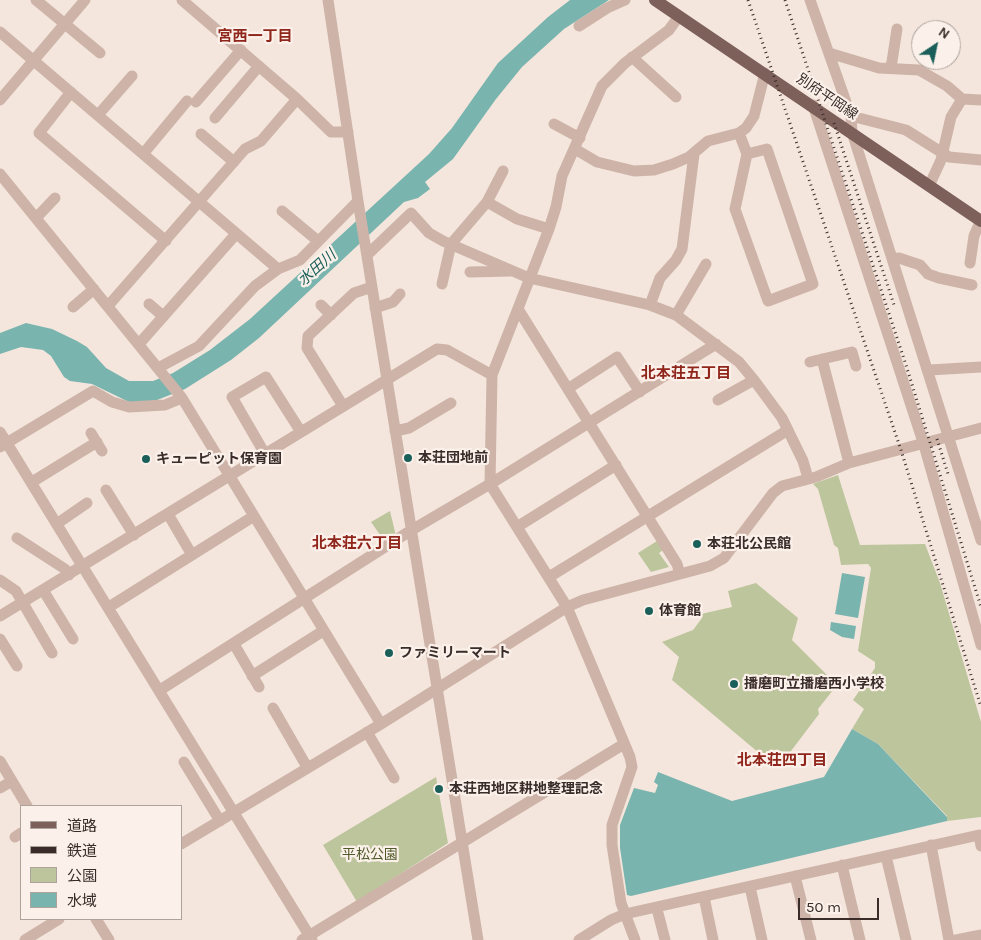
<!DOCTYPE html>
<meta charset="utf-8">
<style>
body{margin:0}
#map{position:relative;width:981px;height:940px;overflow:hidden;background:#f4e6dd;font-family:Karla,"Noto Sans JP",sans-serif}
canvas{display:block}
.legend{position:absolute;left:20px;top:805px;width:162px;height:115px;box-sizing:border-box;background:#fbf1ea;border:1px solid #aea29d;margin:0;padding:6px 9px;list-style:none;font-size:15px;color:#3a2c29}
.legend li{display:flex;align-items:center;gap:10px;height:25px}
.legend b{width:25px;border:1px solid #aea29d}
.north{position:absolute;left:911px;top:20px;width:50px;height:50px;box-sizing:border-box;background:#fbf1ea;border:1px solid #aea29d;border-radius:50%;rotate:34deg;font-size:14px;font-weight:700;line-height:20px;text-align:center;color:#3a2c29}
.north::after{content:'';display:block;margin:auto;width:18px;height:22px;background:#1b5f5a;clip-path:polygon(50% 0,100% 100%,50% 72%,0 100%)}
.scale{position:absolute;left:798px;top:898px;width:81px;height:22px;box-sizing:border-box;border:2px solid #3a2c29;border-top:0;padding-left:6px;font-size:15px;line-height:18px;white-space:nowrap;color:#3a2c29;-webkit-text-stroke:4px #fbf1ea;paint-order:stroke}
</style>
<div id="map">
<canvas width="981" height="940"></canvas>
<ul class="legend">
<li><b style="height:6px;background:#7d6059"></b>道路</li>
<li><b style="height:6px;background:#3a2c29"></b>鉄道</li>
<li><b style="height:14px;background:#bdc59c"></b>公園</li>
<li><b style="height:14px;background:#7ab4ae"></b>水域</li>
</ul>
<div class="north">N</div>
<div class="scale">50 m</div>
</div>
<script>
const context = document.querySelector('canvas').getContext('2d');
context.lineJoin = 'round';
function fillPath(path, color) { context.fillStyle = color; context.fill(path, 'evenodd'); }
const poly = rows => new Path2D(rows.map(r => 'M' + r).join(''));
function trace(path, color, width, dash) { context.strokeStyle = color; context.lineWidth = width; context.lineCap = dash ? 'butt' : 'round'; context.setLineDash(dash || []); context.stroke(path); }
function write(font, color, halo, rows, align = 'center') {
  context.font = font + ' Karla,"Noto Sans JP",sans-serif'; context.lineWidth = 4.5; context.setLineDash([]); context.textBaseline = 'middle'; context.strokeStyle = halo; context.fillStyle = color; for (const [text, x, y, turn = 0] of rows) {
    context.save(); context.translate(x, y); context.rotate((+turn || 0) * Math.PI / 180); context.textAlign = isNaN(turn) ? turn : align; if (halo) context.strokeText(text, 0, 0); context.fillText(text, 0, 0); context.restore();
  }
}
const green = poly([
 [838,475,860,545,925,544,940,583,981,722,981,817,947,821,947,816,878,744,852,729,864,709,853,700,875,668,875,662,858,651,871,568,868,564,841,565,838,548,834,545,818,489,813,484],
 [390,511,396,536,385,542,371,522],
 [657,541,663,550,659,553,669,567,651,572,638,553],
 [756,583,798,618,792,640,837,685,818,709,819,714,788,755,765,758,672,680,679,657,662,642,693,630,702,618,701,614,732,607,728,591],
 [436,777,448,843,357,902,323,845]
]);
const water = poly([
 [570,0,609,0,564,29,522,67,496,99,453,159,425,182,430,189,418,198,404,202,259,338,231,360,185,389,152,402,129,402,92,384,70,381,64,377,51,356,43,350,21,347,0,354,0,333,26,323,52,329,77,341,87,347,106,368,129,381,153,381,173,373,210,350,250,319,429,154,452,128,498,63,548,17],
 [842,573,865,577,858,618,835,614],
 [831,622,856,626,854,639,842,637,830,630],
 [852,729,878,744,947,817,947,821,631,896,627,895,620,848,620,825,634,788,655,793,658,785,654,782,658,772,732,801,824,777]
]);
const minor = poly([
 [36,0,100,53],
 [182,0,297,99,331,132,348,132],
 [328,0,358,201,478,940],
 [810,0,851,116,852,132,981,540],
 [579,26,607,8,625,0],
 [0,32,278,269],
 [829,53,879,68,919,70,947,86,962,99,981,100],
 [632,57,676,97],
 [891,68,897,29],
 [71,92,39,133,166,241],
 [0,100,85,0],
 [196,102,241,50],
 [813,105,924,445,981,645],
 [98,115,132,76],
 [851,116,906,130,949,157,981,160],
 [215,118,259,66],
 [554,124,580,138],
 [739,133,747,154,735,209,768,301,813,284,767,149,747,154],
 [201,134,234,162],
 [575,149,597,162,634,171,654,170,673,164,689,157,708,141,739,133,746,128,754,116,765,73],
 [143,154,187,101],
 [0,174,182,398,381,724],
 [929,186,941,160,951,117,962,99],
 [487,202,517,219,549,229],
 [282,211,318,241],
 [36,218,55,198],
 [367,255,411,213,429,233,443,241,529,278,650,305,676,315,739,362,754,380,782,418,803,461,808,478],
 [892,259,899,258,920,265,928,274,939,278,972,285],
 [970,263,974,236,981,220],
 [470,272,511,271],
 [442,284,451,244,487,202,503,171],
 [149,304,163,316],
 [321,305,331,315],
 [650,305,660,278,676,260,682,249,694,154],
 [108,306,245,149,261,141,297,99],
 [73,307,94,289],
 [375,308,393,302,400,294],
 [518,309,677,564,680,574],
 [676,315,706,264],
 [139,344,236,234],
 [822,359,849,463],
 [810,362,852,352,856,366],
 [158,368,199,346,255,286,278,269,300,260,358,201],
 [929,370,981,367],
 [569,388,617,357,640,392],
 [718,400,754,380],
 [343,406,307,348,308,336,354,293,372,287],
 [395,431,409,428,451,403],
 [0,432,312,940],
 [91,433,102,451],
 [0,447,93,391,112,402,129,407,165,405,182,398],
 [265,454,232,397,266,377,301,432],
 [32,482,97,442],
 [106,490,134,535],
 [168,514,192,555],
 [58,523,87,503],
 [517,527,616,465],
 [17,538,65,569,69,575],
 [549,577,788,430],
 [0,580,16,591,52,653],
 [43,590,73,639],
 [109,607,254,516],
 [0,616,437,349,447,350,492,375],
 [0,639,17,666],
 [234,644,259,687],
 [252,676,323,631],
 [160,690,410,531,490,484,716,344],
 [273,708,307,767],
 [367,732,394,778],
 [0,761,27,806],
 [184,762,220,821],
 [0,788,12,781],
 [15,837,21,833],
 [181,844,381,724,567,607,583,600,710,566,724,558,773,493,782,486,816,477,849,463,981,428],
 [931,845,949,940],
 [886,856,906,940],
 [842,865,860,940],
 [795,876,811,940],
 [750,887,762,940],
 [704,897,713,940],
 [657,909,665,940],
 [96,919,109,940],
 [25,940,59,919],
 [302,940,624,744],
 [579,940,611,920,625,914,979,835,981,846],
 [635,940,621,903,612,845,612,825,632,767,630,757,567,607,490,484,492,375,549,229,556,207,562,176,602,86,625,63,669,30,679,16],
 [956,940,981,935]
]);
const major = poly([
 [655,0,981,221]
]);
const rail = poly([
 [748,0,901,450,981,707],
 [785,0,905,362,981,607],
 [834,123,895,308],
 [937,439,949,477]
]);
const markers = [
 [408,458,5,"#1b5f5a"],
 [146,459,5,"#1b5f5a"],
 [697,544,5,"#1b5f5a"],
 [649,611,5,"#1b5f5a"],
 [389,653,5,"#1b5f5a"],
 [734,684,5,"#1b5f5a"],
 [439,789,5,"#1b5f5a"]
];
const streetNames = [
 ["別府平岡線",827,97,34]
];
const poiNames = [
 ["本荘団地前",418,458],
 ["キューピット保育園",156,459],
 ["本荘北公民館",707,544],
 ["体育館",659,611],
 ["ファミリーマート",399,653],
 ["播磨町立播磨西小学校",744,684],
 ["本荘西地区耕地整理記念",449,789]
];
const parkNames = [
 ["平松公園",370,855]
];
const neighbourhoodNames = [
 ["宮西一丁目",255,37],
 ["北本荘五丁目",686,374],
 ["北本荘六丁目",357,544],
 ["北本荘四丁目",782,761]
];
const waterNames = [
 ["水田川",317,268,-42]
];
fillPath(green, '#bdc59c');
fillPath(water, '#7ab4ae');
trace(minor, '#ceb4a8', 11);
trace(major, '#7d6059', 12);
trace(rail, '#3a2c29', 3, [1, 4]);
for (const [x, y, r, color] of markers) { const dot = new Path2D(); dot.arc(x, y, r, 0, 2 * Math.PI); context.fillStyle = color; context.fill(dot); trace(dot, '#fbf1ea', 2); }
write('14px', '#3a2c29', '#fbf1ea', streetNames);
write('bold 14px', '#3a2c29', '#fbf1ea', poiNames, 'left');
write('14px', '#505a2a', '#fbf1ea', parkNames);
write('bold 15px', '#90261b', '#fbf1ea', neighbourhoodNames);
write('italic 15px', '#1b5f5a', '#fbf1ea', waterNames);
</script>
